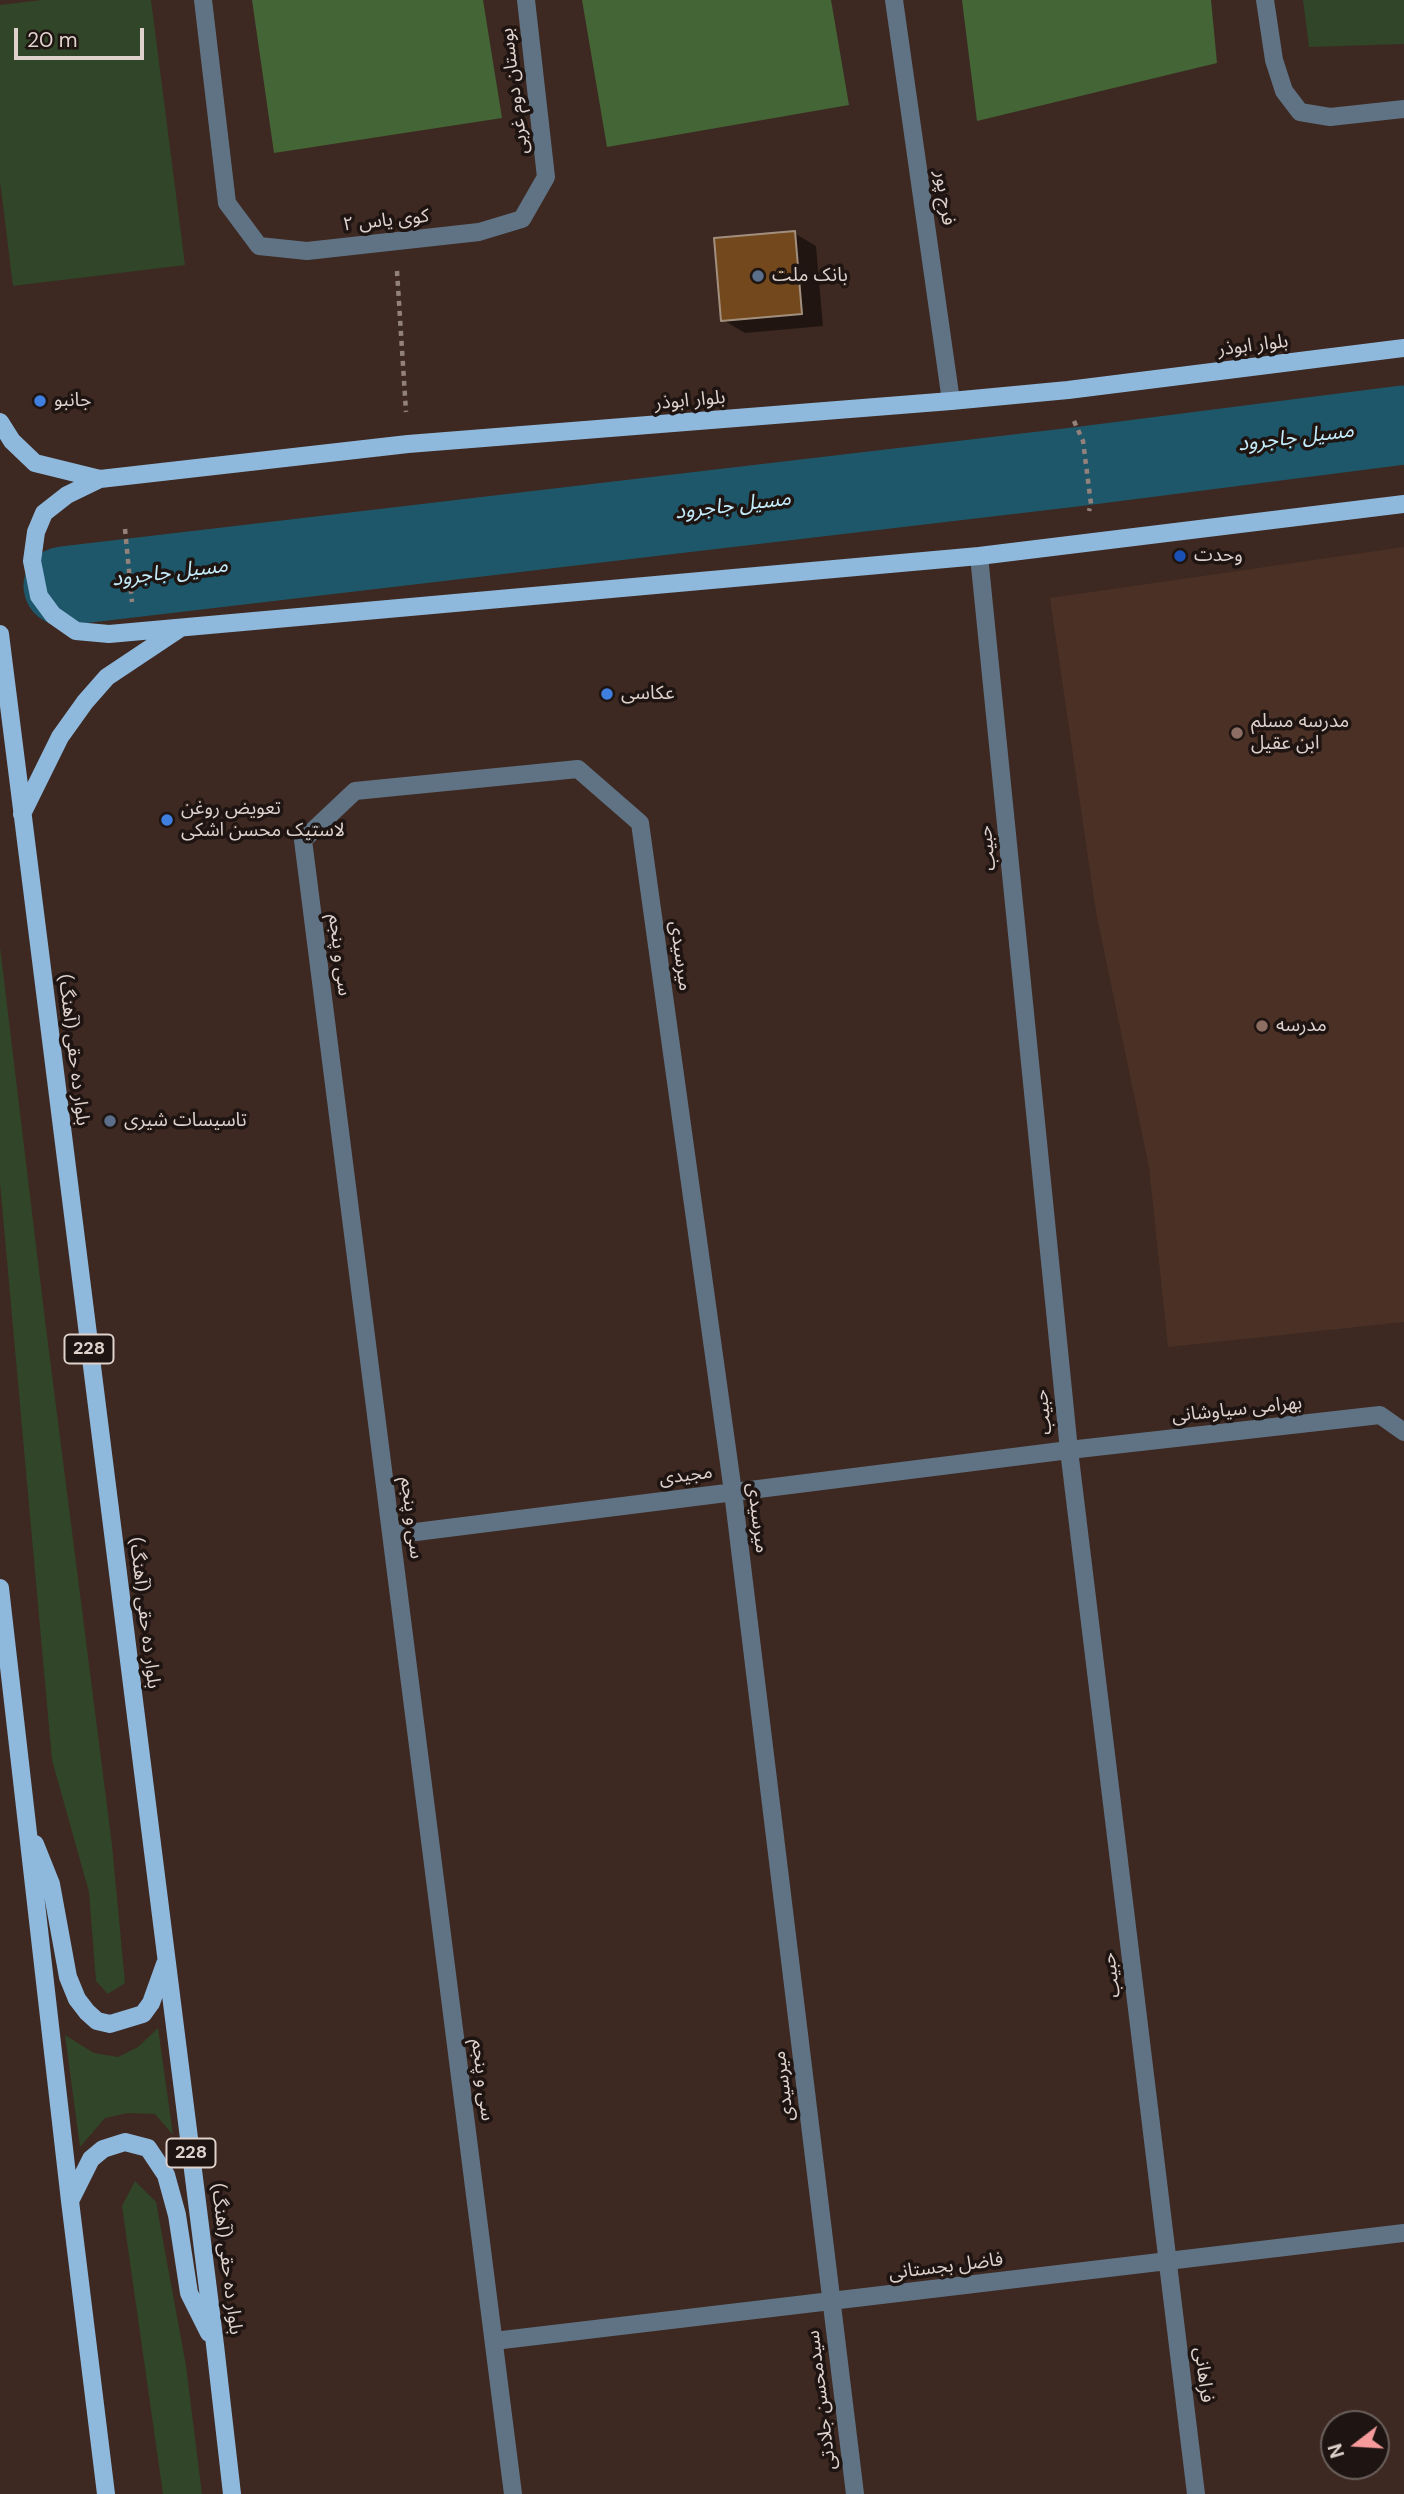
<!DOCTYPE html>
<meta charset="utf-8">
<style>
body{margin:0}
#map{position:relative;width:1404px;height:2494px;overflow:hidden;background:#3d2921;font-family:"DM Sans",sans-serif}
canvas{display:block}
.north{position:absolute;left:1320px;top:2410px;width:70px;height:70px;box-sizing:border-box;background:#1e1411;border:2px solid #6b605c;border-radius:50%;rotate:253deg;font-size:19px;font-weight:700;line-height:28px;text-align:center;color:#dfd2cc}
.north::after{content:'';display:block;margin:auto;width:24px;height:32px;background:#f59b9b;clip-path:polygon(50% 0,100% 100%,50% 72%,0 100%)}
.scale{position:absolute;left:14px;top:28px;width:130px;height:32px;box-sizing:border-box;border:4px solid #dfd2cc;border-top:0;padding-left:9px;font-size:21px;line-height:24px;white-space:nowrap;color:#dfd2cc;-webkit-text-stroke:5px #1e1411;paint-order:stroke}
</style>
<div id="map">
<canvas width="1404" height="2494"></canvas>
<div class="north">N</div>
<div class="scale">20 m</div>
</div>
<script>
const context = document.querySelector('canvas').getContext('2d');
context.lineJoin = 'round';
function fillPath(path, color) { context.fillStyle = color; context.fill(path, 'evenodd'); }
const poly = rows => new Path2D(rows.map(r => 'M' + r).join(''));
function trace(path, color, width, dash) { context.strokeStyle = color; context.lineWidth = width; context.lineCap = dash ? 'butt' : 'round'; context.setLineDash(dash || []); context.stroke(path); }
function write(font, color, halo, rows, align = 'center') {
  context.font = font + ' "DM Sans","Noto Sans Arabic",sans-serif'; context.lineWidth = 7; context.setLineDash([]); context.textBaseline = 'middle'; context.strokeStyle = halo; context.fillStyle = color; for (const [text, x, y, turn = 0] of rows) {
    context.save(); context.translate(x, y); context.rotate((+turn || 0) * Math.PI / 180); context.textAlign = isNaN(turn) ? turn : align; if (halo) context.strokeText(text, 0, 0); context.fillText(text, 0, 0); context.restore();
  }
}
const built = poly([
 [1404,547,1404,1322,1168,1347,1149,1167,1096,912,1050,598]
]);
const green = poly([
 [42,0,151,0,185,265,13,286,0,181,0,5],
 [1303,0,1404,0,1404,44,1309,47],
 [0,947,45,1320,112,1845,125,1983,108,1994,96,1981,89,1892,52,1760,0,1183],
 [158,2028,173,2135,155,2114,128,2113,105,2118,80,2147,65,2035,94,2053,118,2057,138,2047],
 [135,2181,156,2202,186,2366,202,2494,163,2494,122,2206]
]);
const forest = poly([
 [252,0,483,0,502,118,274,153],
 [582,0,831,0,849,105,607,147],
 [962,0,1211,0,1217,63,977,121]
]);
const shadow = poly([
 [794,233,816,246,823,326,745,333,723,320]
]);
const river = poly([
 [63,586,1075,467,1404,425]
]);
const building = poly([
 [795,231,802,314,721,321,714,238,795,231]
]);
const path = poly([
 [397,271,406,412],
 [1074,421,1083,441,1091,504,1089,511],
 [125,529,132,602]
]);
const minor = poly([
 [203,0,227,203,259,246,307,251,479,232,522,219,546,177,526,0],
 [894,0,951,401],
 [1265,0,1274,60,1284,91,1300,112,1330,117,1404,109],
 [979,556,1069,1450,1196,2494],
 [392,1535,1069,1450,1380,1415,1404,1432],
 [494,2341,1404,2233],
 [513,2494,303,840,355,791,578,769,640,823,733,1492,855,2494]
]);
const major = poly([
 [0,422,12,441,35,463,100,479,408,444,951,401,1068,390,1404,348],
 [100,479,67,495,44,513,36,532,32,561,39,596,53,615,76,631,109,634,979,556,1404,504],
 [0,634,215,2345,232,2494],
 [22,814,60,737,85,702,107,677,179,629],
 [0,1588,70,2201,106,2494],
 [35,1844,51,1884,68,1977,77,1999,87,2012,97,2021,110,2024,143,2014,151,2003,165,1964],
 [70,2201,91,2159,103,2149,125,2142,148,2148,166,2175,177,2215,189,2293,209,2333]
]);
const markers = [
 [758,276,7,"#5c6f8a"],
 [40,401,7,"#3f7fe0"],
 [1180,556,7,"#1a4fb4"],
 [607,694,7,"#3f7fe0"],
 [1237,733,7,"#8d6e63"],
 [167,820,7,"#3f7fe0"],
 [1262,1026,7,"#8d6e63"],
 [110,1121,7,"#5c6f8a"]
];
const shields = [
 [89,1349,49],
 [191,2153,49]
];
const shieldNames = [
 ["228",89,1349],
 ["228",191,2153]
];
const streetNames = [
 ["بوستان دوم غربی",515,91,-97],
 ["فرج پور",944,198,82],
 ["کوی یاس ۲",386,221,-6],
 ["بلوار ابوذر",1253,346,-7],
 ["بلوار ابوذر",690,401,-5],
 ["حبیب",988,848,-96],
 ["سی و پنجم",339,955,83],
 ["میرسیدی",680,956,82],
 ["بلوار ده حقی (آهنگ)",73,1050,83],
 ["بهرامی سیاوشانی",1237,1410,-6],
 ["حبیب",1044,1412,-96],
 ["مجیدی",686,1476,-7],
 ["سی و پنجم",411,1518,83],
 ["میرسیدی",757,1518,83],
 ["بلوار ده حقی (آهنگ)",144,1613,83],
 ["حبیب",1112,1975,-97],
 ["سی و پنجم",482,2080,83],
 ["میرسیدی",784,2086,-97],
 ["بلوار ده حقی (آهنگ)",226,2259,83],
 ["فاضل بجستانی",946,2267,-7],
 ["فراهانی",1203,2375,83],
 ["سیدمحسن جلادتی",822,2400,-97]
];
const poiNames = [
 ["بانک ملت",772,276],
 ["جانبو",54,401],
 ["وحدت",1194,556],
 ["عکاسى",621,694],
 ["مدرسه مسلم",1251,722],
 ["ابن عقیل",1251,744],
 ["تعویض روغن",181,809],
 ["لاستیک محسن اشکی",181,831],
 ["مدرسه",1276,1026],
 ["تاسیسات شیری",124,1121]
];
const waterNames = [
 ["مسیل جاجرود",1296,438,-7],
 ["مسیل جاجرود",733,506,-7],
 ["مسیل جاجرود",170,573,-7]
];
fillPath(built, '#4b3025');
fillPath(green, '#314528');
fillPath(forest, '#446536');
fillPath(shadow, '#0007');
trace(river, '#1e5769', 79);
fillPath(building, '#72481c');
trace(building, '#a28f7e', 2);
trace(path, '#92827b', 4.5, [5, 5]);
trace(minor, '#607385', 18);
trace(major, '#8fb8dd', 18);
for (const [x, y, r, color] of markers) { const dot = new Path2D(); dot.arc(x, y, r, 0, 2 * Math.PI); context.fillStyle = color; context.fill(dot); trace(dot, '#1e1411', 2.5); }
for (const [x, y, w] of shields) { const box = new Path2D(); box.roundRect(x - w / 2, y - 14.5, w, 29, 5); context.fillStyle = '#1e1411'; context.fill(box); trace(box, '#dfd2cc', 2); }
write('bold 18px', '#dfd2cc', null, shieldNames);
write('19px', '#dfd2cc', '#1e1411', streetNames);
write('19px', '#dfd2cc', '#1e1411', poiNames, 'left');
write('italic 21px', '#c4ebf9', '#1e1411', waterNames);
</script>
